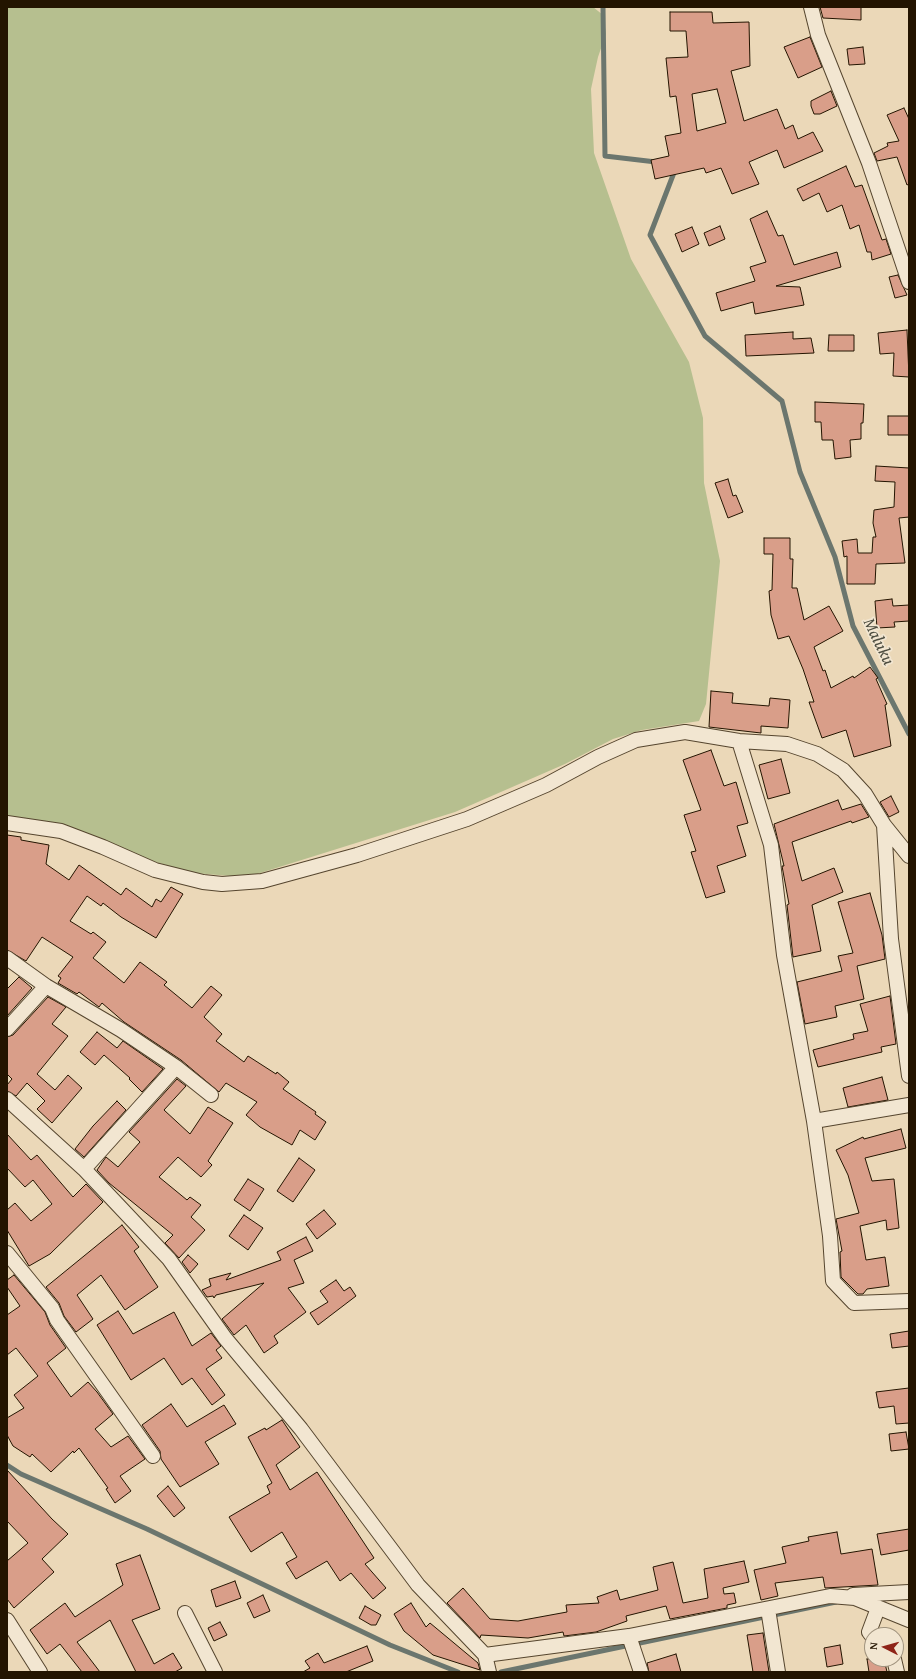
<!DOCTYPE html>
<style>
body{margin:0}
#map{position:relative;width:916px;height:1679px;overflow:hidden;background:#ebd8b8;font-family:"Gentium Book Plus",serif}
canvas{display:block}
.frame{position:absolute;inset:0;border:8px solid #231400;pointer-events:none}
.north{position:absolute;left:864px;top:1627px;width:40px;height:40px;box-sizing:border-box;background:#f2e6d1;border:1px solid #9f927d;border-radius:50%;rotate:276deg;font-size:11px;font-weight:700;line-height:16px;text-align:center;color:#231400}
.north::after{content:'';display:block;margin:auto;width:14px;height:18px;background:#8f2418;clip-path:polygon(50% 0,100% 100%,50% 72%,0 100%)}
</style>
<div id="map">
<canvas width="916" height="1679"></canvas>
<div class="frame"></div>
<div class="north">N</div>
</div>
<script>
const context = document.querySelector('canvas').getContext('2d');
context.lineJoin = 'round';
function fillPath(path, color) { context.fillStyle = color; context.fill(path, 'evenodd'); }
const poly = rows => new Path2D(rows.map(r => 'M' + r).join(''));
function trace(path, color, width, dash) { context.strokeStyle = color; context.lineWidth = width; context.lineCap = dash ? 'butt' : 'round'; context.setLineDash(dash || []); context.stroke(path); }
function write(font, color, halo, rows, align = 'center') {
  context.font = font + ' "Gentium Book Plus",serif'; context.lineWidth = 3.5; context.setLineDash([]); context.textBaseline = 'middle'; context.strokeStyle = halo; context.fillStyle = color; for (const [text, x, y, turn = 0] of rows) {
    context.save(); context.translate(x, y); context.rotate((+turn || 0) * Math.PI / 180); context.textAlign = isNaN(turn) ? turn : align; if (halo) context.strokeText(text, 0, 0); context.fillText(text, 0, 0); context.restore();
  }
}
const green = poly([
 [7,7,593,7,603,15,606,34,598,57,591,89,594,153,631,259,689,362,703,418,704,483,720,561,706,704,699,721,642,730,613,739,565,764,455,812,257,874,231,876,194,873,149,860,64,825,7,816]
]);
const stream = poly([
 [603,7,605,156,656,162],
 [675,170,650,235,705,336,782,401,800,472,835,557,853,626,909,734],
 [7,1465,21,1474,147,1529,390,1645,458,1672],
 [501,1672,836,1602]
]);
const building = poly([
 [820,7,861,7,861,20,823,18,820,7],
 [670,12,712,12,713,23,749,22,750,66,731,71,744,121,777,109,785,129,793,125,798,139,813,132,823,151,784,168,777,150,749,162,759,184,732,194,721,168,706,173,704,168,655,179,651,160,669,156,665,136,681,133,676,96,670,97,666,58,688,57,686,31,670,31,670,12],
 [717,89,726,123,697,131,692,94,717,89],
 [810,37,822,67,798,78,784,47,810,37],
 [863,47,865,64,849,65,847,49,863,47],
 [831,91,837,106,820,114,814,114,811,106,811,101,831,91],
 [904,108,909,119,909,184,907,185,897,157,877,161,874,153,888,146,887,143,899,141,887,115,904,108],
 [846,166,855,187,862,185,882,240,886,239,891,254,872,260,871,252,867,252,859,225,850,229,842,205,827,212,819,193,803,201,797,189,846,166],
 [767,211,778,236,783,235,794,265,837,252,841,267,776,286,800,287,804,305,755,314,753,302,721,311,716,293,755,281,750,267,766,262,750,219,767,211],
 [720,226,725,239,709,246,704,233,720,226],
 [692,227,699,244,682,252,675,234,692,227],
 [898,275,907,295,895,298,889,277,898,275],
 [907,330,909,377,893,376,894,353,880,354,878,333,907,330],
 [793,332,793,339,811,338,814,353,746,356,745,335,793,332],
 [829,335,854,335,854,351,828,351,829,335],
 [815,402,864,404,863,423,861,423,861,439,850,440,851,457,835,459,833,440,822,440,821,422,815,422,815,402],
 [888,416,909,416,909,435,888,435,888,416],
 [876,466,909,468,909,517,899,518,905,563,876,564,875,584,847,584,847,556,844,557,842,541,857,539,858,553,872,553,873,537,876,537,873,523,874,510,894,507,895,482,875,481,876,466],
 [728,479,733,496,736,495,743,512,728,518,715,483,728,479],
 [764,538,790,538,790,559,793,559,792,588,797,588,804,620,829,606,843,631,814,647,823,671,825,670,831,688,853,676,854,678,870,667,878,678,876,679,887,704,885,705,891,746,854,757,846,730,822,738,809,702,814,702,803,669,789,636,778,639,771,615,769,591,772,590,773,554,764,554,764,538],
 [892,599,893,606,909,605,909,621,894,622,895,627,877,628,875,601,892,599],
 [711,691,733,693,732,703,769,706,770,698,790,700,788,728,761,726,761,733,709,727,711,691],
 [711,750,724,786,736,782,748,823,737,826,746,856,717,866,725,892,706,898,691,852,696,851,684,815,701,810,683,760,711,750],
 [781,759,790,793,768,799,759,765,781,759],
 [891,796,899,812,889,817,880,802,891,796],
 [838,800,842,810,861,804,869,817,852,823,851,821,792,842,802,881,834,868,843,892,812,905,821,951,793,957,787,905,789,904,782,866,784,866,774,824,838,800],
 [7,835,21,837,21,840,49,845,46,864,69,880,79,865,121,895,126,888,152,907,156,899,161,902,171,887,183,894,156,938,121,917,103,903,101,906,87,896,70,921,91,934,93,932,106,942,93,958,124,983,140,962,167,982,164,985,192,1008,211,986,222,995,204,1017,222,1034,216,1041,244,1062,248,1056,276,1074,277,1072,289,1082,283,1089,316,1112,315,1114,326,1122,315,1140,300,1130,292,1145,260,1127,246,1115,257,1102,226,1083,219,1092,181,1060,124,1022,102,1003,99,1007,79,992,77,994,58,983,61,978,58,976,73,957,42,937,26,961,7,950,7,835],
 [870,893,882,935,885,959,857,966,864,999,835,1006,837,1017,805,1024,797,982,842,971,838,956,853,953,838,902,870,893],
 [19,977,32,988,7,1016,7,989,19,977],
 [890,996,896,1044,881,1047,882,1052,818,1067,813,1050,854,1039,853,1034,868,1031,860,1004,890,996],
 [48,997,66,1007,52,1024,68,1036,37,1074,55,1090,68,1075,82,1088,52,1123,37,1109,45,1101,27,1083,16,1096,7,1091,7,1085,12,1079,7,1074,7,1037,13,1035,48,997],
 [97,1032,117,1048,123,1041,163,1069,142,1092,129,1079,130,1078,104,1055,95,1065,80,1052,97,1032],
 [882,1077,888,1100,848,1107,843,1088,882,1077],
 [177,1079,186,1086,164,1110,190,1134,208,1107,233,1123,208,1161,212,1165,201,1177,178,1157,159,1177,187,1200,190,1197,201,1205,191,1217,205,1230,179,1258,165,1243,173,1235,109,1183,97,1170,106,1157,118,1167,140,1142,129,1132,177,1079],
 [117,1101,126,1110,84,1157,75,1149,93,1126,117,1101],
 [901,1129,906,1148,865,1158,872,1181,894,1179,899,1228,887,1230,886,1220,860,1226,866,1260,885,1257,889,1286,867,1289,863,1294,858,1294,841,1277,840,1252,842,1251,836,1219,859,1213,848,1175,836,1150,863,1137,864,1139,901,1129],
 [7,1134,31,1160,37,1155,73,1197,86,1184,103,1202,50,1254,29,1266,7,1230,7,1210,15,1203,31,1221,52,1204,33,1180,25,1187,7,1168,7,1134],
 [299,1158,315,1170,293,1202,277,1191,299,1158],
 [248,1179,264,1189,250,1211,234,1200,248,1179],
 [324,1210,336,1224,317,1239,306,1224,324,1210],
 [244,1215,263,1228,248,1250,229,1236,244,1215],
 [122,1225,139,1247,134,1251,158,1287,125,1310,101,1275,77,1295,93,1319,76,1332,64,1316,59,1303,46,1287,122,1225],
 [306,1237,313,1251,294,1260,304,1283,288,1288,306,1312,274,1336,278,1343,264,1353,246,1325,234,1335,222,1319,264,1283,216,1295,214,1298,213,1296,207,1297,202,1290,211,1286,209,1279,231,1273,226,1280,281,1260,277,1252,306,1237],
 [188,1255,198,1264,190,1273,182,1262,188,1255],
 [14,1275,45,1312,50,1325,66,1348,47,1363,71,1397,88,1382,97,1392,113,1414,95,1429,111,1447,128,1436,145,1459,120,1476,131,1491,115,1503,106,1489,108,1488,79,1448,74,1453,73,1451,51,1472,32,1454,30,1457,13,1446,7,1435,7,1418,24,1408,14,1395,38,1376,16,1348,7,1355,7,1315,20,1306,7,1287,7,1280,14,1275],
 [336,1280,344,1291,350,1287,356,1296,318,1325,310,1313,328,1302,320,1291,336,1280],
 [118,1311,133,1334,174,1312,192,1346,211,1333,221,1346,216,1350,222,1358,206,1369,225,1395,212,1405,192,1378,182,1385,164,1358,131,1380,97,1325,118,1311],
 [909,1331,909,1346,892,1348,890,1334,909,1331],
 [909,1388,909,1423,896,1424,894,1406,879,1408,876,1392,909,1388],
 [171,1404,187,1427,224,1405,236,1424,205,1442,219,1464,180,1487,161,1459,160,1451,142,1425,171,1404],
 [282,1420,300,1447,276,1465,290,1490,317,1472,374,1558,365,1564,386,1588,373,1599,351,1573,340,1581,327,1561,296,1579,286,1563,297,1557,282,1532,251,1552,229,1517,270,1493,267,1486,272,1483,248,1437,265,1428,266,1430,282,1420],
 [906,1432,909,1449,891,1451,889,1434,906,1432],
 [7,1470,52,1519,68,1534,42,1559,54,1572,14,1608,7,1599,7,1561,28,1543,7,1521,7,1470],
 [168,1486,185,1508,174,1517,157,1496,168,1486],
 [909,1529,909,1550,881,1555,877,1534,909,1529],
 [837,1532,841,1554,872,1549,878,1585,825,1588,823,1577,775,1583,778,1596,761,1600,754,1570,786,1563,782,1547,809,1541,808,1537,837,1532],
 [140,1555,160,1609,132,1620,154,1664,173,1653,182,1668,175,1672,136,1672,110,1620,77,1642,100,1672,82,1672,60,1644,47,1654,30,1630,65,1603,75,1617,123,1585,116,1564,140,1555],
 [744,1561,749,1582,723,1588,724,1594,734,1593,736,1603,727,1605,727,1608,670,1619,666,1606,626,1616,627,1621,596,1632,564,1636,563,1632,528,1638,481,1635,480,1638,447,1603,463,1588,490,1619,518,1621,567,1612,566,1605,599,1603,597,1597,617,1590,620,1600,658,1590,653,1567,673,1562,683,1603,708,1598,704,1569,744,1561],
 [235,1581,241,1598,216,1607,211,1590,235,1581],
 [263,1595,270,1611,254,1618,247,1603,263,1595],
 [411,1603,426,1627,430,1623,478,1663,480,1670,433,1655,404,1631,394,1614,411,1603],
 [365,1606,381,1615,376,1625,371,1625,359,1618,365,1606],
 [220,1622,227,1635,214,1641,208,1628,220,1622],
 [763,1633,769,1672,753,1672,747,1635,763,1633],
 [840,1645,843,1664,827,1667,824,1648,840,1645],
 [367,1646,373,1661,346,1672,303,1672,310,1668,305,1661,318,1653,324,1663,367,1646],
 [676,1654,681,1672,649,1672,647,1663,676,1654],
 [867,1659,884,1659,887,1672,869,1672,867,1659]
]);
const street = poly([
 [811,7,818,35,869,163,909,282],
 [739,741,771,845,784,955,814,1121,830,1236,833,1281,854,1303,909,1301],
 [7,823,61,831,103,847,155,870,203,882,222,884,262,881,357,855,467,819,546,785,598,757,636,740,685,732,739,741,787,744,817,754,843,770,865,794,884,825,909,856],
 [884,825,891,939,909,1076],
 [7,958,46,986,121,1030,176,1067,211,1095],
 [7,1029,46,986],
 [7,1099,84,1169,169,1259,225,1338,301,1429,418,1585,485,1655,629,1636,830,1596,855,1598,909,1620],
 [814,1121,909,1105],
 [84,1169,176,1067],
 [7,1253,52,1308,57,1320,153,1456],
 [853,1595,909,1592],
 [768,1609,778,1672],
 [185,1613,215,1672],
 [7,1620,40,1672],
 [629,1636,641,1672],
 [872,1636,869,1632,878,1608],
 [485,1655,489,1672],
 [894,1659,897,1672]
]);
const waterNames = [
 ["Maluku",878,642,64]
];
fillPath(green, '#b6bf8f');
trace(stream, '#6b766e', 5);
fillPath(building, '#d99e89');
trace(building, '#231400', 1);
trace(street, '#55452e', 16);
trace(street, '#f2e6d1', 14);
write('italic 17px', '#4d4d40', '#f2e6d1', waterNames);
</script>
